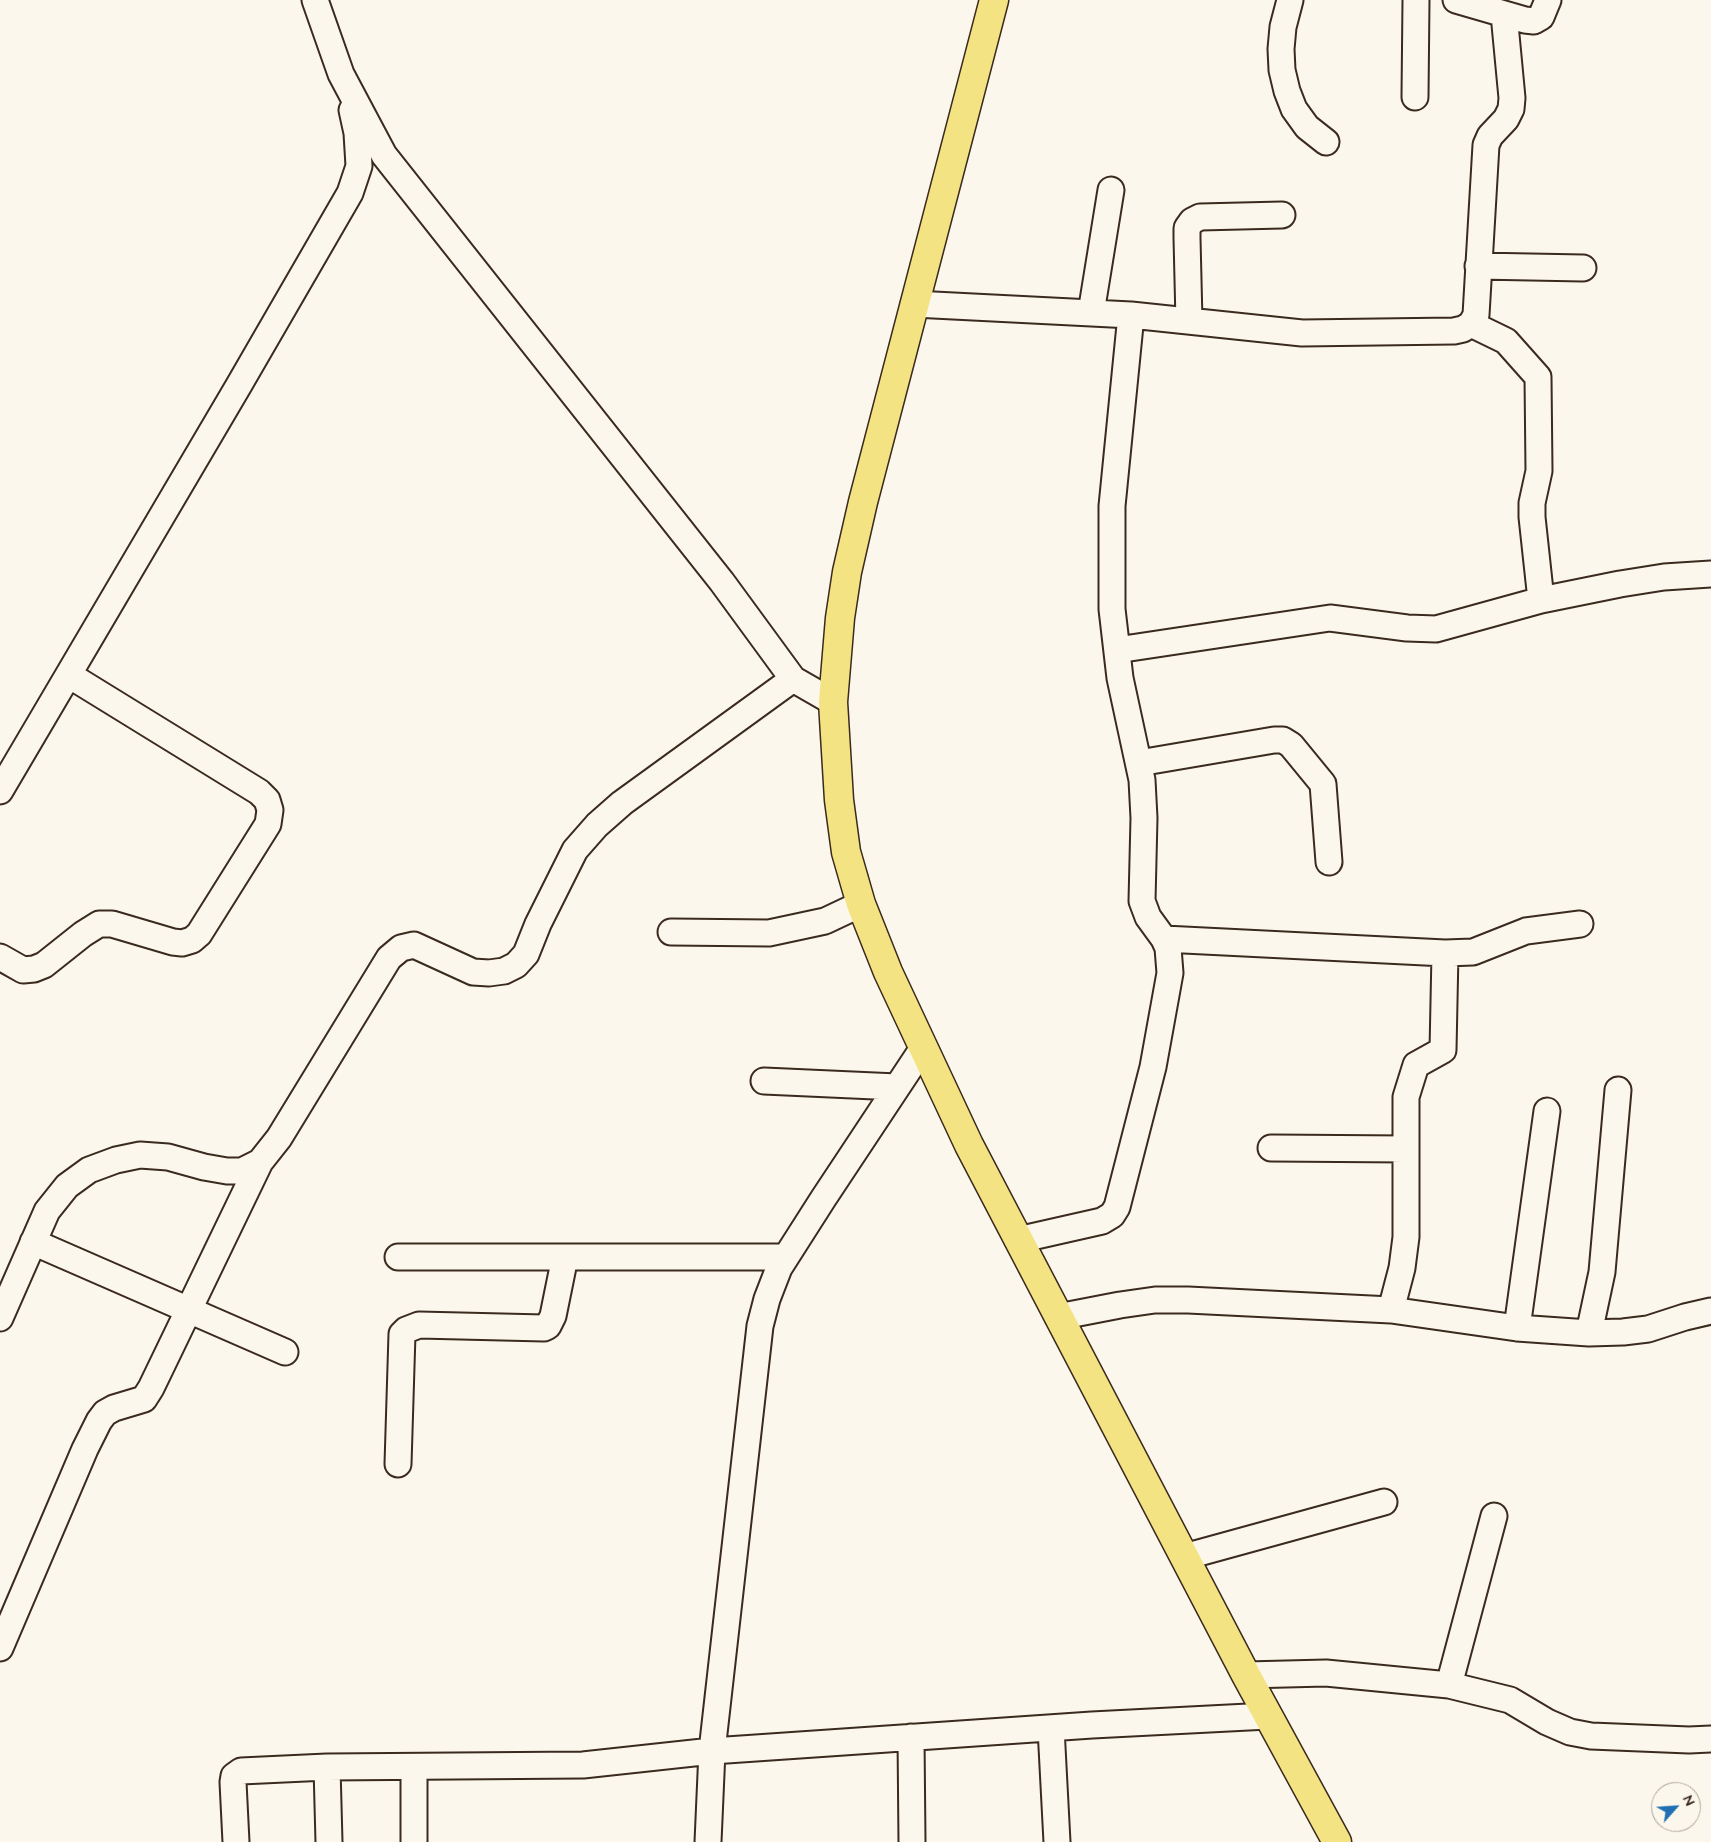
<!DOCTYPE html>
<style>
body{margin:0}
#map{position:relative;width:1711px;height:1842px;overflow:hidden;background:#fbf7ec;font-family:"Architects Daughter",sans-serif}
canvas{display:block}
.north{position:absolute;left:1651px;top:1782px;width:50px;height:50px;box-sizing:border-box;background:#fbf7ec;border:1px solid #aea59a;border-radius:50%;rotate:64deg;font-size:14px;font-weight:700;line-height:20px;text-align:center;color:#3b2a1e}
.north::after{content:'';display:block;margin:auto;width:18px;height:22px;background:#1f6fb2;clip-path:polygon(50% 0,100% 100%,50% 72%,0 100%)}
</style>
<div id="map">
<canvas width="1711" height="1842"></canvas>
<div class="north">N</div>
</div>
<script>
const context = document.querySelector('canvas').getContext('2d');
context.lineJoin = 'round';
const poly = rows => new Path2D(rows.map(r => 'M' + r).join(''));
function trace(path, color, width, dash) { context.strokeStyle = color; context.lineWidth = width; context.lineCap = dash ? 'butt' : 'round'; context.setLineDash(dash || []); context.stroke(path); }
const minor = poly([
 [315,0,341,74,384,155,722,582,793,679],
 [1290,0,1283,27,1281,49,1282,70,1287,91,1294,109,1307,127,1326,142],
 [1456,0,1525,20,1534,21,1541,17,1548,0],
 [1415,97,1416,0],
 [1478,266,1583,268],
 [914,304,1131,315,1302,333,1454,331,1463,329,1471,324,1476,315,1486,145,1490,136,1506,119,1511,109,1512,98,1504,14],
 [1091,313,1111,190],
 [1189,321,1187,238,1187,228,1192,221,1200,217,1282,215],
 [1471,324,1506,341,1538,377,1539,471,1532,503,1532,517,1541,600],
 [1117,650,1330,618,1407,628,1436,629,1541,600,1620,584,1664,577,1711,574],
 [1139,763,1274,740,1283,740,1291,745,1323,784,1329,862],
 [0,791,239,385,350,193,359,166,357,133,352,110],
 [671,932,769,933,825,921,861,904],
 [1164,939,1445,953,1473,952,1526,931,1580,924],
 [0,957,23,970,34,969,44,965,83,934,99,924,112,924,173,942,182,943,192,940,199,934,268,824,270,810,267,800,259,792,69,675],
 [764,1081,897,1087],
 [1271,1148,1406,1149],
 [1018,1240,1102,1221,1112,1215,1117,1207,1153,1067,1170,973,1168,948,1164,939,1148,917,1142,901,1144,818,1142,780,1120,678,1112,609,1112,506,1131,315],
 [33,1242,285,1352],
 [398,1257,786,1257],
 [1391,1310,1402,1268,1406,1237,1406,1097,1416,1065,1443,1050,1445,953],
 [1058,1317,1120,1305,1155,1300,1188,1300,1391,1310,1517,1328,1589,1333,1623,1332,1648,1329,1685,1317,1711,1311],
 [0,1318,47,1211,67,1186,89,1170,116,1160,140,1155,168,1157,204,1167,227,1171,242,1171,260,1162,279,1138,389,958,401,948,414,945,473,972,489,973,504,971,516,965,526,954,538,924,575,850,597,825,622,803,793,679,833,702],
 [1517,1328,1547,1111],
 [1589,1333,1602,1272,1618,1090],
 [398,1464,402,1334,406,1330,419,1325,544,1328,548,1326,553,1316,565,1257],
 [1184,1557,1384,1502],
 [0,1648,85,1449,99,1421,105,1413,114,1408,144,1399,151,1388,260,1162],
 [1246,1675,1326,1673,1449,1685,1510,1700,1547,1722,1570,1732,1591,1736,1689,1740,1711,1739],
 [1449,1685,1494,1516],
 [1051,1728,1057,1842],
 [911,1737,912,1842],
 [327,1767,329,1842],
 [414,1768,414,1842],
 [236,1842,233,1782,234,1776,241,1771,327,1767,583,1765,712,1751,1092,1725,1268,1716],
 [708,1842,712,1751,760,1326,767,1299,779,1268,823,1199,923,1048]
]);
const highway = poly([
 [994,0,863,502,847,572,840,618,833,702,839,800,846,852,861,904,888,972,969,1145,1246,1675,1337,1842]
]);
trace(minor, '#3b2a1e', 29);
trace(highway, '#3b2a1e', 31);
trace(minor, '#fbf7ec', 25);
trace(highway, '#f4e382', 28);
</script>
